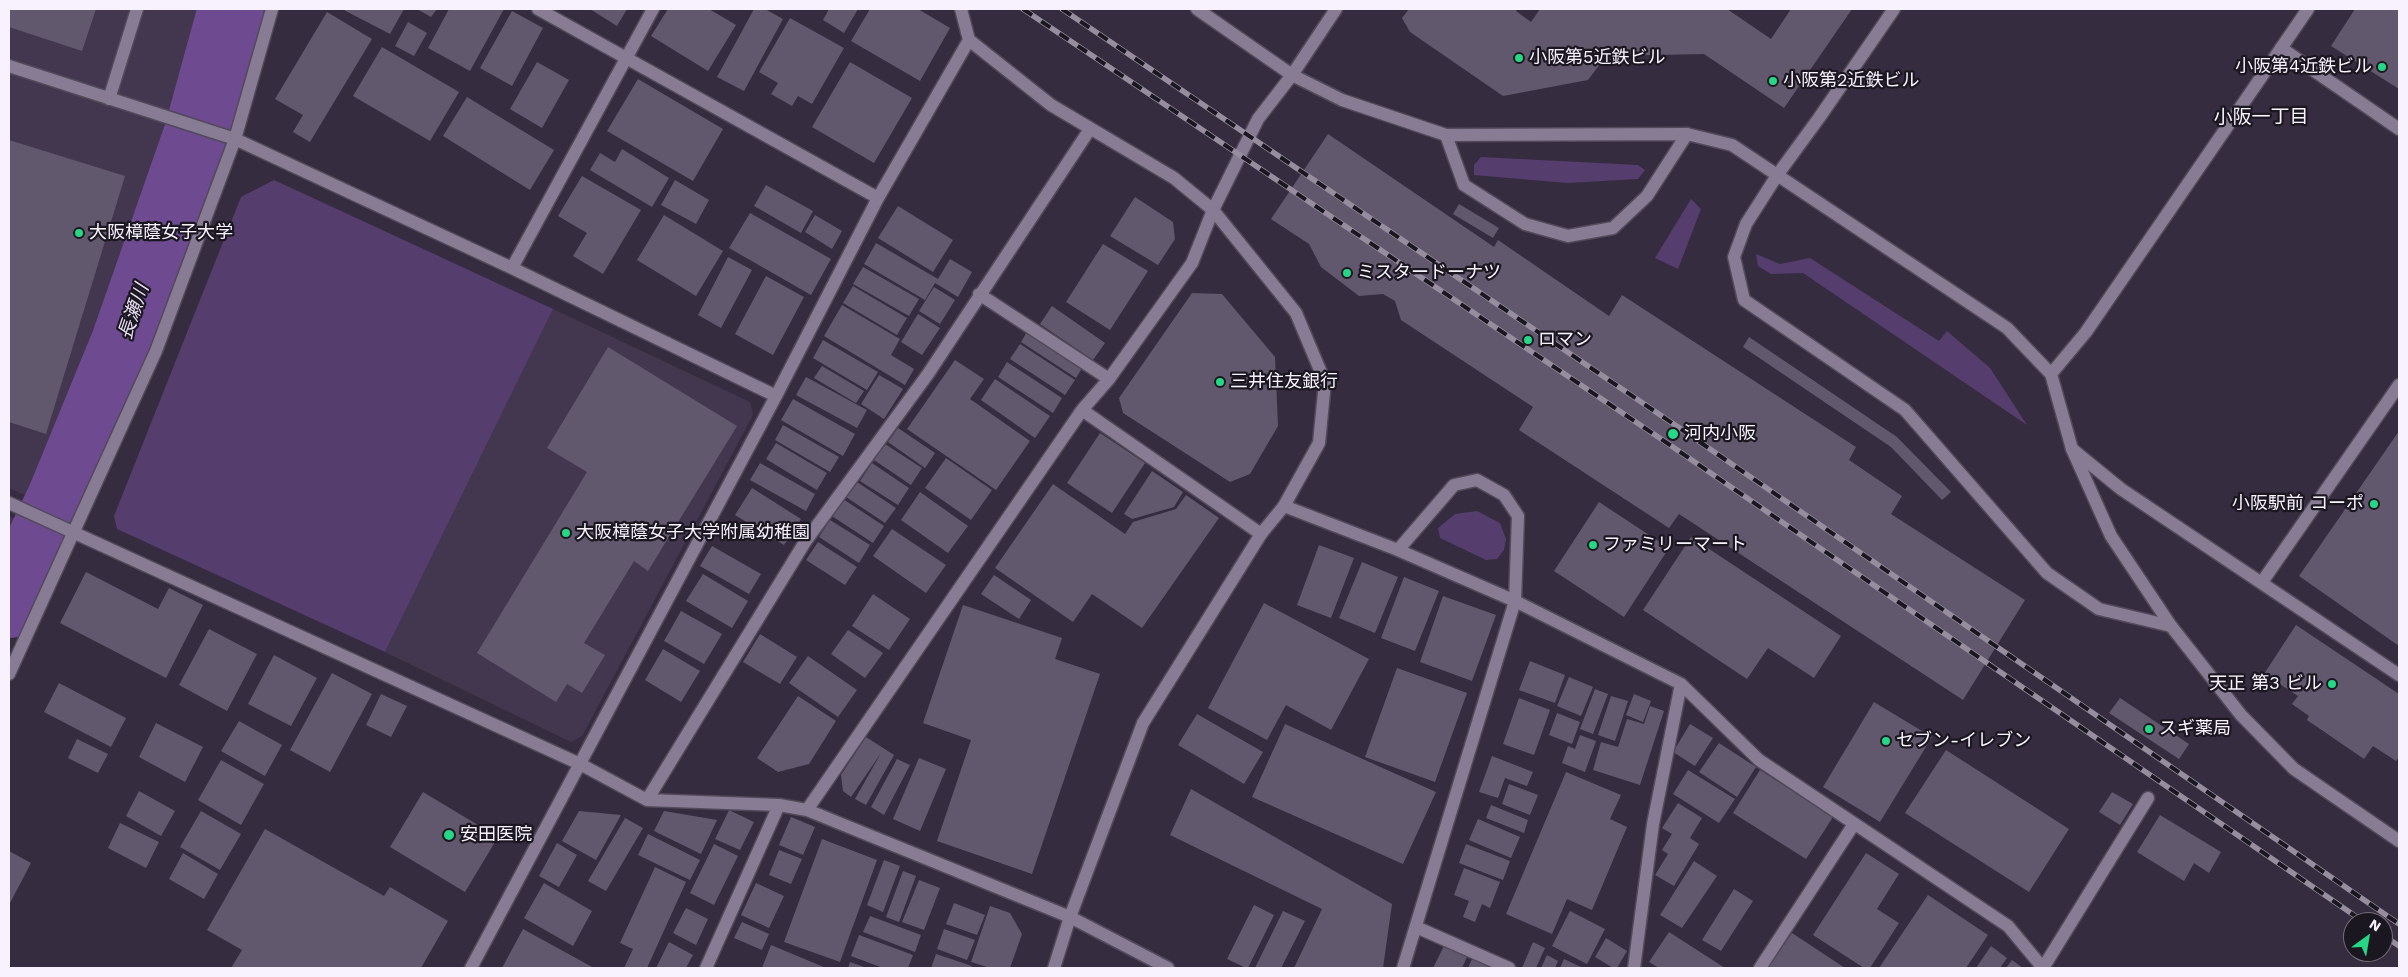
<!DOCTYPE html>
<meta charset="utf-8">
<style>
body{margin:0}
#map{position:relative;width:2408px;height:977px;overflow:hidden;background:#362c3f;font-family:"Work Sans",sans-serif}
canvas{display:block}
.frame{position:absolute;inset:0;border:10px solid #f7f2fe;pointer-events:none}
.north{position:absolute;left:2343px;top:912px;width:50px;height:50px;box-sizing:border-box;background:#1b1720;border:1px solid #736f79;border-radius:50%;rotate:32deg;font-size:14px;font-weight:700;line-height:20px;text-align:center;color:#f7f2fe}
.north::after{content:'';display:block;margin:auto;width:18px;height:22px;background:#26d886;clip-path:polygon(50% 0,100% 100%,50% 72%,0 100%)}
</style>
<div id="map">
<canvas width="2408" height="977"></canvas>
<div class="frame"></div>
<div class="north">N</div>
</div>
<script>
const context = document.querySelector('canvas').getContext('2d');
context.lineJoin = 'round';
function fillPath(path, color) { context.fillStyle = color; context.fill(path, 'evenodd'); }
const poly = rows => new Path2D(rows.map(r => 'M' + r).join(''));
function trace(path, color, width, dash) { context.strokeStyle = color; context.lineWidth = width; context.lineCap = dash ? 'butt' : 'round'; context.setLineDash(dash || []); context.stroke(path); }
function write(font, color, halo, rows, align = 'center') {
  context.font = font + ' "Work Sans","Noto Sans JP",sans-serif'; context.lineWidth = 4.5; context.setLineDash([]); context.textBaseline = 'middle'; context.strokeStyle = halo; context.fillStyle = color; for (const [text, x, y, turn = 0] of rows) {
    context.save(); context.translate(x, y); context.rotate((+turn || 0) * Math.PI / 180); context.textAlign = isNaN(turn) ? turn : align; if (halo) context.strokeText(text, 0, 0); context.fillText(text, 0, 0); context.restore();
  }
}
const built = poly([
 [9,9,216,9,183,130,114,337,39,501,9,488],
 [553,309,750,402,753,415,582,736,571,742,385,652],
 [9,516,29,525,9,568]
]);
const green = poly([
 [1481,157,1638,165,1645,170,1638,179,1567,183,1474,175,1474,165],
 [274,180,553,309,385,652,117,529,114,516,241,197],
 [1691,199,1701,209,1678,269,1655,258],
 [1756,254,1780,264,1810,258,1939,341,1947,331,1990,368,2027,425,1803,273,1771,274,1758,266],
 [1477,511,1500,523,1506,539,1504,550,1497,559,1486,560,1440,538,1438,528,1455,514]
]);
const river = poly([
 [9,605,60,498,124,342,197,133,231,9]
]);
const building = poly([
 [9,9,96,9,82,51,9,27],
 [342,9,404,9,390,34],
 [417,9,437,9,431,17],
 [449,9,504,9,470,71,428,48],
 [590,9,627,9,617,26],
 [668,9,709,9,736,25,708,71,651,36],
 [754,9,765,9,783,19,744,91,717,77],
 [829,9,858,9,844,33,823,20],
 [870,9,918,9,950,28,920,81,851,41],
 [1409,9,1517,9,1516,11,1531,22,1540,9,1727,9,1771,39,1791,9,1852,9,1784,108,1704,54,1606,56,1588,80,1503,96,1410,32,1402,18],
 [2355,9,2399,9,2399,89,2331,46],
 [512,11,543,28,512,86,480,68],
 [327,12,372,39,310,142,293,132,303,115,275,99],
 [790,18,844,48,812,104,798,96,792,106,771,94,778,83,759,72],
 [408,22,427,33,414,56,395,46],
 [382,47,459,92,430,141,353,96],
 [537,62,569,80,542,128,510,109],
 [850,62,912,98,874,163,812,127],
 [638,79,723,129,693,181,607,131],
 [467,97,554,150,530,190,443,136],
 [1328,134,1494,247,1498,240,1609,316,1622,295,1856,447,1849,460,1902,496,1891,514,2025,600,1963,700,1679,514,1669,528,1519,430,1533,407,1401,320,1395,301,1383,294,1359,296,1321,267,1309,244,1271,219],
 [9,140,125,176,46,434,9,422],
 [622,149,669,178,652,207,590,170,600,153,615,162],
 [582,176,641,210,603,274,573,256,587,233,558,216],
 [675,180,709,200,696,224,661,205],
 [766,185,813,211,801,233,754,206],
 [1135,197,1173,222,1175,239,1158,265,1110,236],
 [1459,204,1499,228,1493,238,1453,214],
 [898,206,953,240,933,272,878,238],
 [750,213,831,259,811,295,729,248],
 [664,215,723,251,696,296,637,260],
 [815,215,842,231,832,249,805,232],
 [876,243,938,279,950,259,972,272,958,297,935,283,925,300,864,264],
 [1103,244,1148,271,1110,330,1066,302],
 [728,257,752,270,721,328,698,315],
 [863,267,919,299,909,316,853,284],
 [766,276,804,297,773,355,735,334],
 [853,286,907,318,897,335,843,303],
 [934,287,955,300,940,324,919,311],
 [1192,293,1222,294,1275,357,1278,426,1250,474,1230,482,1123,413,1119,398],
 [842,305,900,339,891,355,914,369,905,385,824,336],
 [1052,306,1105,343,1093,360,1040,324],
 [918,314,940,328,922,355,901,342],
 [1028,330,1084,365,1076,378,1021,342],
 [1749,337,1897,437,1951,492,1942,500,1891,447,1743,347],
 [823,340,878,372,867,390,813,358],
 [1020,344,1075,380,1065,395,1010,359],
 [608,347,737,426,648,571,634,561,584,643,605,655,582,693,567,684,556,702,477,653,587,472,547,448],
 [955,360,984,379,970,399,1030,441,996,490,907,429],
 [1007,362,1062,398,1053,413,998,377],
 [822,366,864,391,856,403,814,378],
 [879,375,903,389,884,419,861,404],
 [806,377,867,410,857,428,796,395],
 [995,379,1050,416,1035,438,981,400],
 [793,399,855,434,843,456,781,420],
 [783,425,839,457,830,472,775,440],
 [898,428,935,453,925,468,888,442],
 [2399,431,2399,646,2299,576],
 [1100,433,1145,463,1112,513,1067,483],
 [776,443,827,473,817,490,766,459],
 [885,444,922,468,911,485,874,460],
 [946,458,992,490,971,520,925,488],
 [760,463,815,494,806,511,750,480],
 [872,463,909,488,898,505,860,481],
 [1152,471,1183,492,1174,507,1132,519,1124,514],
 [857,482,896,508,885,523,846,497],
 [1053,484,1125,534,1133,522,1176,509,1186,495,1219,518,1142,628,1092,594,1073,622,995,568],
 [752,488,801,519,784,545,735,515],
 [920,492,968,526,948,553,901,520],
 [843,499,884,526,873,543,832,516],
 [1599,502,1669,548,1624,617,1554,571],
 [830,520,870,545,859,563,819,537],
 [892,529,946,565,926,593,873,556],
 [1691,537,1841,636,1814,678,1768,648,1747,679,1643,610],
 [818,542,857,567,845,585,806,560],
 [1319,545,1354,558,1331,618,1297,605],
 [712,546,761,574,749,594,700,566],
 [1362,562,1398,577,1375,633,1339,618],
 [86,572,158,609,169,588,203,605,166,678,60,623],
 [703,574,748,601,732,628,686,601],
 [994,575,1031,600,1019,619,981,594],
 [1404,577,1439,591,1415,651,1381,638],
 [873,594,910,619,889,650,852,626],
 [1443,596,1496,615,1472,681,1420,662],
 [1264,603,1369,659,1331,730,1286,705,1267,740,1208,708],
 [963,605,1062,638,1055,659,1100,674,1032,874,937,841,971,740,923,723],
 [681,611,722,634,704,664,664,641],
 [2296,625,2399,694,2399,757,2396,761,2373,746,2364,759,2307,720,2309,716,2292,704,2298,696,2264,674],
 [209,629,257,654,227,711,179,685],
 [848,630,883,653,865,678,831,654],
 [760,634,797,657,780,684,743,662],
 [663,649,700,671,681,702,645,680],
 [274,655,317,678,291,726,248,704],
 [808,656,857,690,838,717,789,683],
 [1530,661,1565,675,1555,703,1519,690],
 [1397,668,1467,693,1435,782,1365,757],
 [332,673,372,694,330,772,290,750],
 [1569,677,1593,687,1581,716,1557,706],
 [59,683,126,718,111,747,44,712],
 [1595,689,1608,694,1593,734,1580,729],
 [381,694,407,706,391,737,366,725],
 [1634,694,1651,701,1643,722,1626,715],
 [798,696,836,721,809,764,778,772,757,758],
 [1611,696,1628,701,1615,741,1598,735],
 [1519,698,1550,710,1534,755,1503,744],
 [2120,698,2189,744,2179,759,2109,713],
 [1874,702,1932,737,1880,822,1823,787],
 [1650,706,1664,711,1640,785,1593,770,1601,742,1618,747,1627,719,1644,724],
 [1557,713,1580,722,1572,744,1549,735],
 [1197,714,1263,752,1244,784,1178,745],
 [239,721,282,745,265,776,221,751],
 [156,723,203,747,185,782,139,757],
 [1285,724,1436,792,1403,864,1252,797],
 [1690,724,1713,738,1695,766,1673,752],
 [1580,735,1596,741,1585,772,1562,763,1568,746,1575,749],
 [866,737,894,755,866,805,855,799,881,753,851,797,843,791,841,775],
 [77,739,108,754,98,773,68,758],
 [1719,743,1756,767,1737,797,1699,772],
 [1946,750,2069,829,2029,892,1905,813],
 [1492,756,1533,772,1527,786,1505,778,1498,798,1479,792],
 [919,758,946,769,920,831,893,819],
 [897,759,910,765,884,815,871,807],
 [221,760,264,784,241,825,198,800],
 [1688,770,1735,799,1719,823,1673,794],
 [1760,770,1833,817,1806,859,1733,813],
 [1566,772,1621,795,1610,819,1627,827,1592,910,1567,899,1552,934,1506,914],
 [1509,784,1538,795,1530,815,1502,804],
 [1191,789,1392,904,1383,968,1294,968,1322,909,1170,835],
 [139,791,175,811,161,836,126,816],
 [423,792,498,837,465,892,390,847],
 [2112,792,2133,804,2120,825,2099,812],
 [1678,803,1702,818,1690,838,1699,844,1674,886,1655,875,1668,854,1662,850,1672,834,1662,828],
 [1491,805,1528,820,1524,833,1486,818],
 [729,810,754,822,740,850,715,839],
 [201,811,241,834,220,870,180,847],
 [579,811,621,815,596,860,562,841],
 [664,811,717,820,701,854,654,831],
 [2160,815,2221,852,2209,873,2194,863,2184,881,2137,852],
 [791,817,815,827,803,855,779,845],
 [625,818,643,828,606,891,588,881],
 [1478,819,1520,837,1511,858,1469,840],
 [120,823,159,842,146,868,108,848],
 [265,829,384,896,390,887,448,921,421,968,231,968,242,950,207,930],
 [648,834,700,860,690,880,638,855],
 [822,839,877,860,840,962,784,942],
 [557,843,577,855,559,887,539,876],
 [714,844,738,856,714,905,690,893],
 [1466,844,1510,861,1503,880,1459,863],
 [779,850,802,859,791,884,769,875],
 [9,851,31,863,9,905],
 [183,853,218,874,204,899,169,879],
 [1866,853,1899,874,1877,909,1899,923,1870,968,1864,968,1813,935],
 [884,860,900,866,883,912,867,905],
 [1694,861,1717,876,1682,928,1660,915],
 [655,867,686,882,647,968,624,968,633,949,620,943],
 [1464,868,1500,882,1490,908,1482,904,1475,922,1463,917,1469,901,1454,895],
 [903,871,916,876,899,922,886,917],
 [919,880,940,888,924,930,902,922],
 [544,883,592,911,573,946,524,918],
 [756,883,784,896,769,928,741,915],
 [1734,889,1753,901,1721,951,1702,940],
 [1928,895,1988,935,1966,968,1879,968],
 [954,903,985,915,977,935,946,924],
 [1254,905,1274,915,1248,968,1246,968,1227,959],
 [990,906,1010,913,1022,934,1010,968,990,968,971,962],
 [686,908,708,919,696,945,673,933],
 [1283,911,1305,921,1281,968,1255,968],
 [1570,911,1605,929,1587,964,1552,946],
 [870,916,921,935,915,952,863,932],
 [742,922,769,934,762,950,734,938],
 [523,929,594,968,502,968],
 [944,929,975,940,967,960,937,949],
 [1669,932,1725,968,1659,968,1649,962],
 [1792,933,1845,968,1768,968],
 [859,935,913,955,908,968,883,968,851,956],
 [1606,938,1627,951,1617,968,1613,968,1595,957],
 [669,942,693,955,686,968,656,968],
 [1533,942,1545,948,1536,968,1522,968],
 [771,945,826,968,762,968],
 [1444,946,1467,957,1462,968,1433,968],
 [1991,946,2007,958,2000,968,1976,968],
 [936,954,972,966,971,968,931,968],
 [1547,955,1558,961,1555,968,1541,968],
 [1473,957,1498,968,1468,968],
 [1564,959,1583,968,1560,968],
 [2012,960,2023,968,2006,968],
 [850,962,867,968,848,968]
]);
const service = poly([
 [9,66,235,139],
 [109,99,137,9],
 [1446,135,1464,185,1525,224,1568,236,1613,228,1647,196,1687,134],
 [1778,174,1746,224,1734,257,1744,300,1905,410,2047,573,2099,609,2171,626],
 [979,294,1109,379],
 [1398,550,1454,485,1477,480,1504,495,1518,516,1515,601],
 [1416,927,1509,968]
]);
const pedestrian = poly([
 [1403,968,1515,601]
]);
const minor = poly([
 [538,9,878,198],
 [2281,48,2399,129],
 [235,139,512,268,776,396],
 [1778,174,1819,118,1894,9],
 [512,268,653,9],
 [1082,410,1261,534],
 [2072,449,2121,489,2399,675],
 [9,503,580,764,647,800,779,805,807,810,1070,917,1168,968],
 [1284,506,1398,550,1515,601,1681,684,1759,760,2008,926,2043,968],
 [2262,582,2399,385],
 [647,800,805,542,928,374,1090,129],
 [807,810,1082,410,1109,379,1192,263,1213,210,1258,119,1292,75],
 [471,968,776,396,878,198,969,40,961,9],
 [706,968,779,805],
 [1634,968,1653,824,1681,684],
 [1760,968,1854,824],
 [2043,968,2148,798]
]);
const tertiary = poly([
 [1197,9,1292,75,1342,100,1446,135,1687,134,1732,145,2007,328,2051,374,2072,449,2111,536,2171,626,2241,715,2294,769,2399,841],
 [969,40,1051,105,1174,178,1213,210,1296,313,1325,382,1319,443,1284,506,1261,534,1143,723,1070,917,1054,968],
 [1292,75,1336,9],
 [2051,374,2086,332,2308,9],
 [9,674,156,351,235,139,272,9]
]);
const rail = poly([
 [1023,9,1667,443,2364,922],
 [1062,9,1678,427,2399,924],
 [2383,935,2399,946]
]);
const markers = [
 [1519,58,5,"#26d886"],
 [2382,67,5,"#26d886"],
 [1773,81,5,"#26d886"],
 [79,233,5,"#26d886"],
 [1347,273,5,"#26d886"],
 [1528,340,5,"#26d886"],
 [1220,382,5,"#26d886"],
 [1673,434,6,"#26d886"],
 [2374,504,5,"#26d886"],
 [566,533,5,"#26d886"],
 [1593,545,5,"#26d886"],
 [2332,684,5,"#26d886"],
 [2149,729,5,"#26d886"],
 [1886,741,5,"#26d886"],
 [449,835,6,"#26d886"]
];
const poiNames = [
 ["小阪第5近鉄ビル",1529,58],
 ["小阪第4近鉄ビル",2372,67,"right"],
 ["小阪第2近鉄ビル",1783,81],
 ["大阪樟蔭女子大学",89,233],
 ["ミスタードーナツ",1357,273],
 ["ロマン",1538,340],
 ["三井住友銀行",1230,382],
 ["河内小阪",1684,434],
 ["小阪駅前 コーポ",2364,504,"right"],
 ["大阪樟蔭女子大学附属幼稚園",576,533],
 ["ファミリーマート",1603,545],
 ["天正 第3 ビル",2322,684,"right"],
 ["スギ薬局",2159,729],
 ["セブン-イレブン",1896,741],
 ["安田医院",460,835]
];
const neighbourhoodNames = [
 ["小阪一丁目",2261,117]
];
const waterNames = [
 ["長瀬川",134,312,-71]
];
fillPath(built, '#43374f');
fillPath(green, '#553d6e');
trace(river, '#6e4a91', 66);
fillPath(building, '#62586d');
trace(service, '#514a5a', 15);
trace(pedestrian, '#514a5a', 15);
trace(minor, '#514a5a', 15);
trace(tertiary, '#514a5a', 15);
trace(service, '#877c93', 12);
trace(pedestrian, '#877c93', 12);
trace(minor, '#877c93', 12);
trace(tertiary, '#877c93', 12);
trace(rail, '#968e9e', 5.5);
trace(rail, '#1b1720', 4, [11]);
for (const [x, y, r, color] of markers) { const dot = new Path2D(); dot.arc(x, y, r, 0, 2 * Math.PI); context.fillStyle = color; context.fill(dot); trace(dot, '#1b1720', 2); }
write('18px', '#f7f2fe', '#1b1720', poiNames, 'left');
write('19px', '#f7f2fe', '#1b1720', neighbourhoodNames);
write('italic 19px', '#e8def3', '#1b1720', waterNames);
</script>
